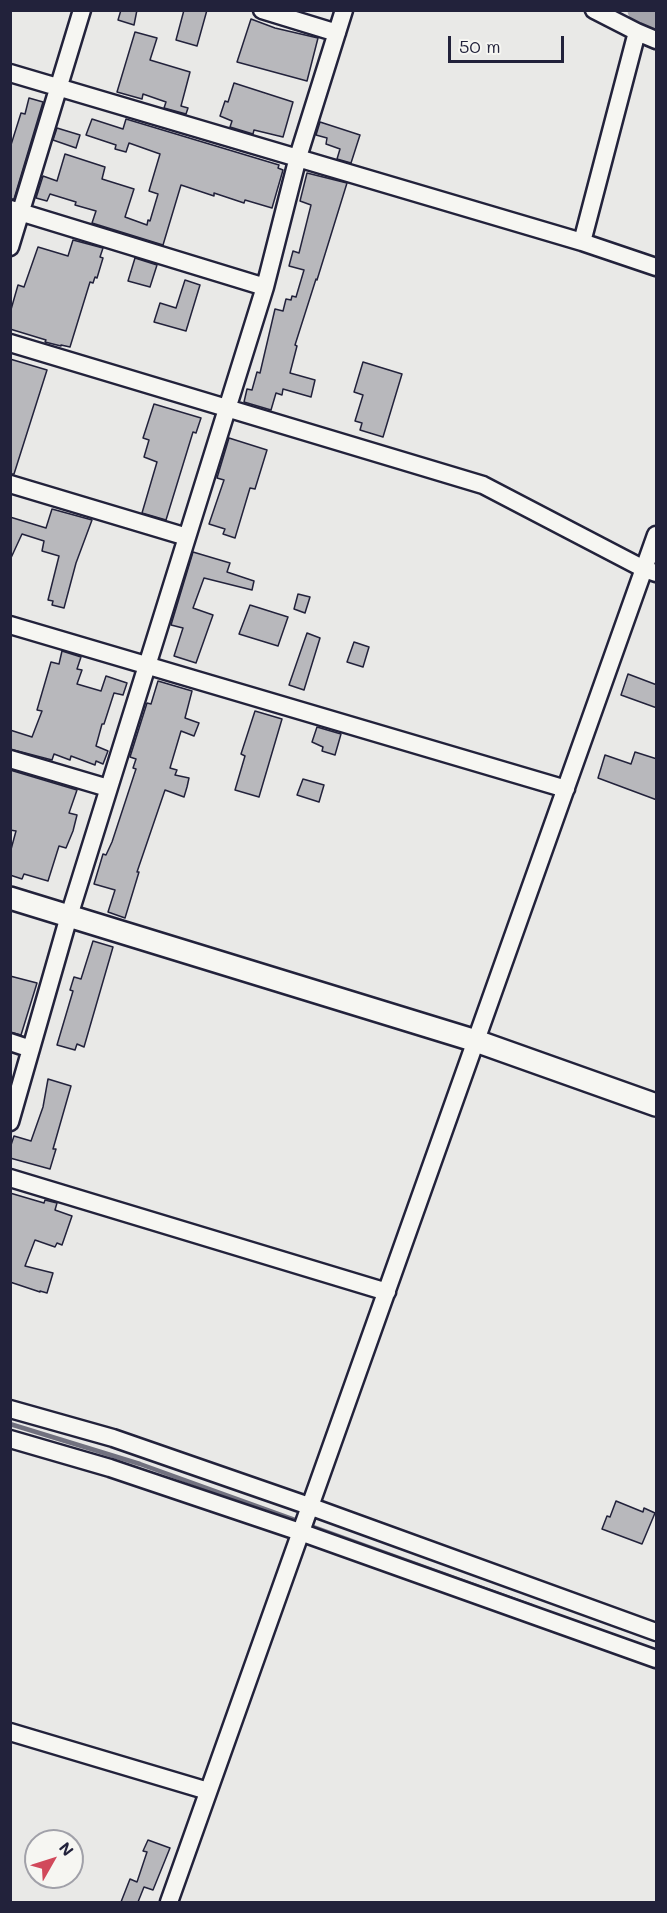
<!DOCTYPE html>
<style>
body{margin:0}
#map{position:relative;width:667px;height:1913px;overflow:hidden;background:#e9e9e7;font-family:Mali,sans-serif}
canvas{display:block}
.frame{position:absolute;inset:0;border:12px solid #22223b;pointer-events:none}
.north{position:absolute;left:24px;top:1829px;width:60px;height:60px;box-sizing:border-box;background:#f6f6f2;border:2px solid #a1a1a9;border-radius:50%;rotate:51deg;font-size:16px;font-weight:700;line-height:24px;text-align:center;color:#22223b}
.north::after{content:'';display:block;margin:auto;width:21px;height:27px;background:#d1495b;clip-path:polygon(50% 0,100% 100%,50% 72%,0 100%)}
.scale{position:absolute;left:448px;top:36px;width:116px;height:27px;box-sizing:border-box;border:3px solid #22223b;border-top:0;padding-left:8px;font-size:18px;line-height:21px;white-space:nowrap;color:#22223b;-webkit-text-stroke:4px #f6f6f2;paint-order:stroke}
</style>
<div id="map">
<canvas width="667" height="1913"></canvas>
<div class="frame"></div>
<div class="north">N</div>
<div class="scale">50 m</div>
</div>
<script>
const context = document.querySelector('canvas').getContext('2d');
context.lineJoin = 'round';
const poly = rows => new Path2D(rows.map(r => 'M' + r).join(''));
function trace(path, color, width, dash) { context.strokeStyle = color; context.lineWidth = width; context.lineCap = dash ? 'butt' : 'round'; context.setLineDash(dash || []); context.stroke(path); }
function fillPath(path, color) { context.fillStyle = color; context.fill(path, 'evenodd'); }
const stream = poly([
 [10,1424,140,1464,301,1522],
 [308,1525,532,1606]
]);
const river = poly([
 [641,10,656,18]
]);
const building = poly([
 [121,10,137,10,134,25,118,20,121,10],
 [184,10,207,10,197,46,176,40,184,10],
 [251,19,275,28,318,38,307,81,237,62,251,19],
 [135,32,157,38,150,60,190,72,181,106,188,108,186,114,164,108,166,102,143,94,142,99,117,92,135,32],
 [234,83,293,102,283,137,254,130,253,134,230,127,232,121,220,116,225,101,228,102,234,83],
 [29,98,43,102,14,199,10,199,10,148,21,113,25,114,29,98],
 [92,119,123,129,126,119,279,165,278,168,283,170,272,208,245,200,244,203,214,193,214,196,181,185,163,245,92,223,96,211,75,205,76,202,50,194,47,201,36,198,43,176,57,181,65,154,105,167,102,179,134,189,125,217,147,225,148,220,150,221,158,194,149,191,160,154,129,143,126,152,115,149,116,145,86,135,92,119],
 [320,122,360,135,351,163,337,159,340,149,326,144,327,138,316,135,320,122],
 [57,128,80,135,76,148,53,140,57,128],
 [307,173,347,183,317,280,316,279,295,345,297,346,290,373,315,380,311,397,283,389,282,395,276,393,271,410,244,402,247,389,252,390,257,372,260,373,275,309,283,311,286,299,291,300,292,296,296,297,304,270,289,266,293,251,299,253,311,205,300,201,307,173],
 [73,240,103,248,100,257,103,258,97,278,95,277,93,283,90,282,70,347,61,345,61,346,45,342,46,340,10,329,10,313,18,285,24,287,38,247,68,256,73,240],
 [135,258,157,265,150,287,128,281,135,258],
 [185,280,200,285,186,331,154,322,160,303,176,308,185,280],
 [10,359,47,370,14,474,10,474,10,359],
 [363,362,402,374,383,437,360,430,362,423,355,421,363,395,354,392,363,362],
 [154,404,201,418,196,433,193,432,166,520,142,513,157,462,144,457,149,440,143,438,154,404],
 [229,438,267,450,255,489,250,488,235,538,223,534,225,529,209,524,224,480,217,478,229,438],
 [52,509,92,520,76,563,64,608,52,605,53,601,48,600,59,556,42,551,44,541,22,534,10,560,10,517,46,528,52,509],
 [193,552,230,563,227,572,254,581,252,590,204,578,193,608,213,615,196,663,174,656,183,628,171,625,193,552],
 [298,594,310,597,305,613,294,609,298,594],
 [250,605,288,617,278,646,239,634,250,605],
 [307,633,320,638,304,690,289,685,307,633],
 [354,642,369,647,363,667,347,662,354,642],
 [62,651,81,657,77,669,82,670,77,684,101,691,106,676,127,683,123,695,114,693,104,724,102,724,96,746,108,751,103,764,96,761,95,765,71,756,70,760,54,754,52,760,10,749,10,730,32,737,42,711,37,710,51,662,59,664,62,651],
 [628,674,657,685,657,708,621,695,628,674],
 [158,681,192,691,185,718,199,723,194,736,181,731,170,768,177,770,175,775,189,778,187,787,184,797,165,790,137,872,139,872,125,918,108,912,115,890,94,884,103,854,106,855,112,842,136,769,133,768,136,759,130,757,147,703,151,704,158,681],
 [255,711,282,719,259,797,235,790,245,756,241,754,255,711],
 [317,727,341,734,335,755,322,751,323,747,312,742,317,727],
 [635,752,657,759,657,800,598,778,605,755,631,764,635,752],
 [10,770,77,790,69,813,77,815,73,831,66,848,59,846,48,881,24,874,22,879,10,875,10,853,16,831,10,830,10,770],
 [303,779,324,785,319,802,297,795,303,779],
 [93,941,113,947,84,1047,77,1044,75,1050,57,1045,73,991,70,990,74,977,81,979,93,941],
 [10,976,37,983,21,1035,10,1032,10,976],
 [48,1079,71,1086,53,1149,56,1149,50,1169,10,1158,10,1148,14,1136,31,1141,43,1107,48,1079],
 [10,1193,44,1203,45,1200,57,1203,55,1210,72,1216,62,1245,57,1243,55,1247,35,1240,25,1266,53,1273,47,1293,40,1291,40,1292,10,1282,10,1193],
 [616,1501,643,1512,644,1508,655,1513,642,1544,602,1529,607,1516,610,1517,616,1501],
 [148,1840,170,1848,153,1890,144,1887,138,1902,121,1902,130,1879,137,1882,147,1852,143,1851,148,1840]
]);
const minor = poly([
 [262,10,337,33],
 [594,10,637,32,656,40],
 [10,73,582,242,656,267],
 [10,209,265,287],
 [582,242,637,32],
 [10,247,82,10],
 [10,343,483,485,644,569,656,573],
 [10,484,187,537],
 [10,625,566,789],
 [10,759,108,788],
 [10,1042,31,1049],
 [10,1122,69,916,265,287,298,157,344,10],
 [10,1178,387,1292],
 [10,1409,113,1438,309,1506,656,1632],
 [10,1439,110,1468,300,1532,656,1659],
 [10,1732,208,1791],
 [169,1902,656,535]
]);
const tertiary = poly([
 [10,898,476,1041,656,1105]
]);
trace(stream, '#71717f', 4.5);
trace(river, '#a5a5ac', 27);
fillPath(building, '#b8b8bc');
trace(building, '#22223b', 1.5);
trace(minor, '#22223b', 21);
trace(tertiary, '#22223b', 26);
trace(minor, '#f6f6f2', 16);
trace(tertiary, '#f6f6f2', 21);
</script>
